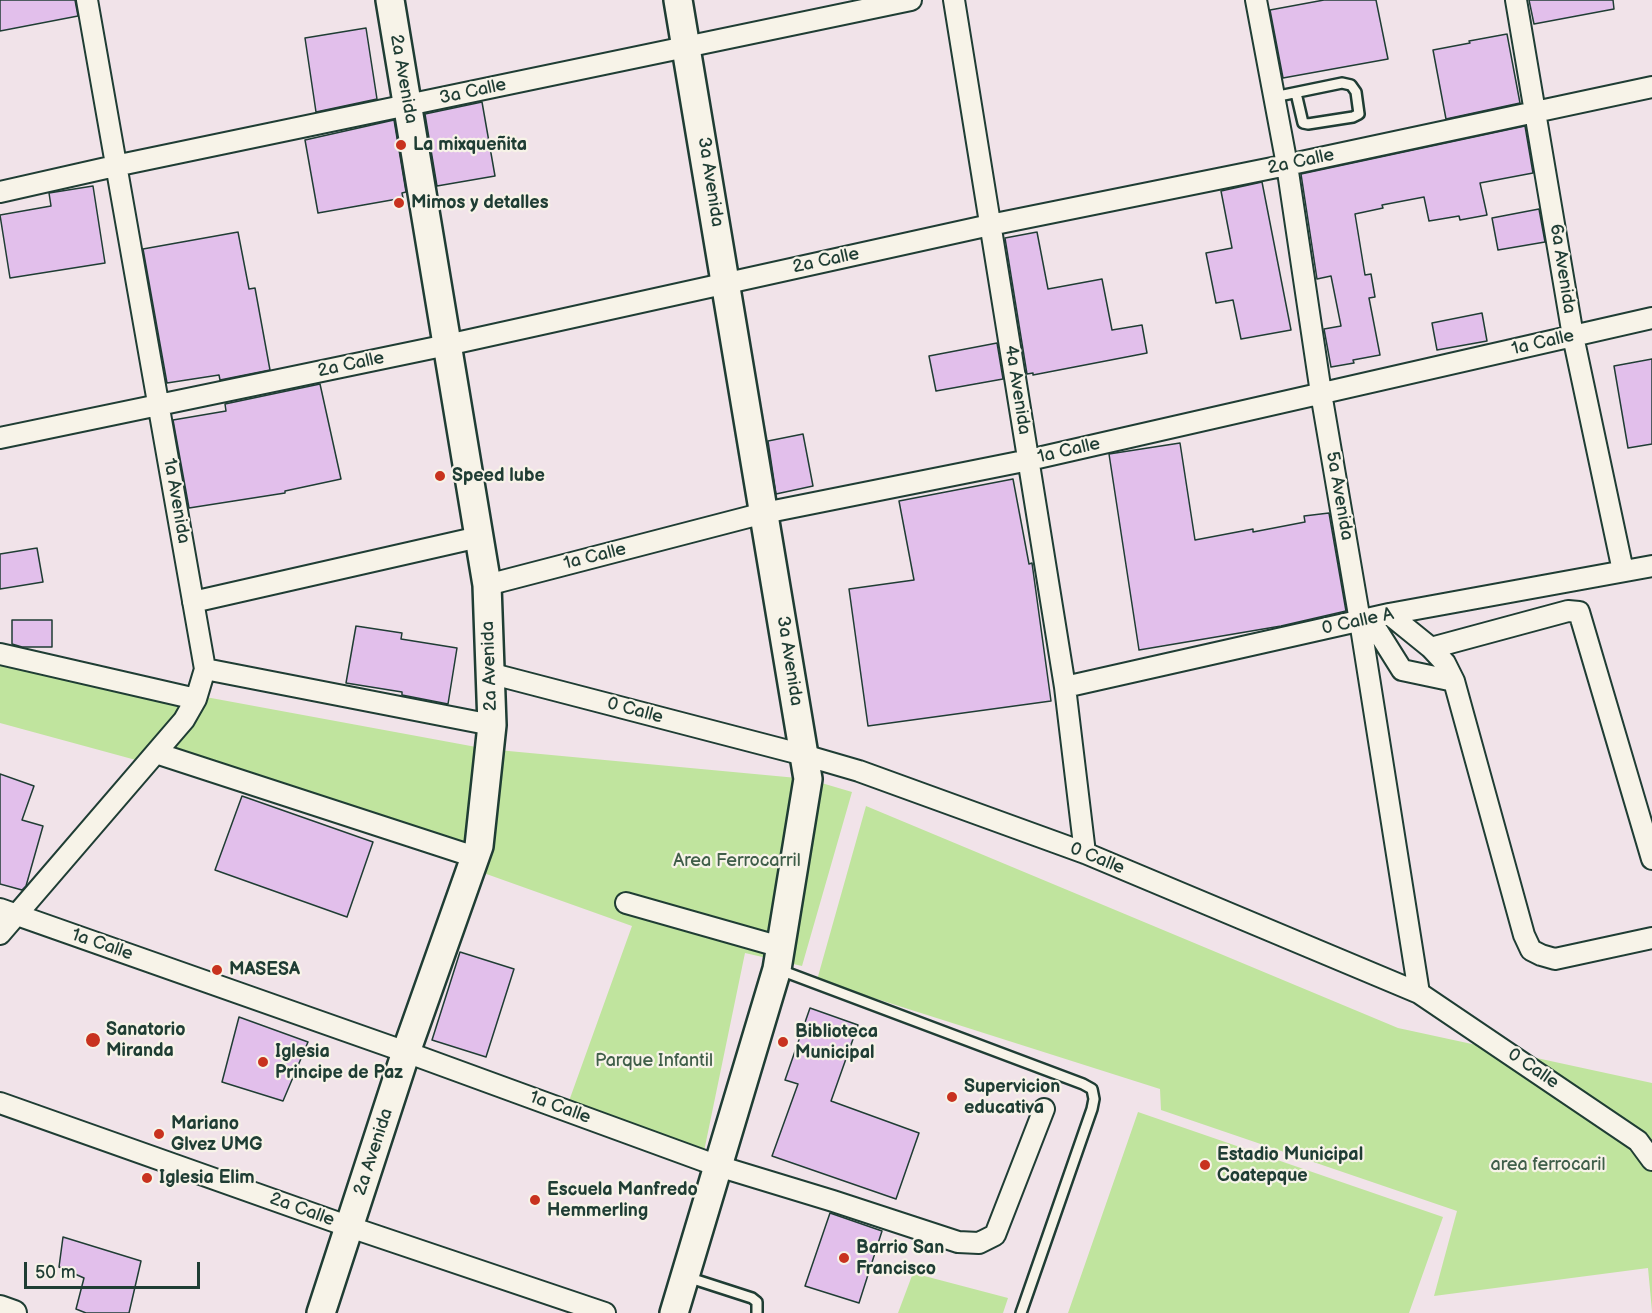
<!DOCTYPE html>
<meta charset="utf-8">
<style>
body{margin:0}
#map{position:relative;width:1652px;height:1313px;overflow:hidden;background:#f1e3e9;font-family:"Balsamiq Sans",sans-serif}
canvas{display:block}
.scale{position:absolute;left:24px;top:1262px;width:176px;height:27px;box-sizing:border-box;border:3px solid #1f3d34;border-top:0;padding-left:8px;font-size:18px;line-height:21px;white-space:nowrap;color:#1f3d34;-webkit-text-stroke:4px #f7f3e8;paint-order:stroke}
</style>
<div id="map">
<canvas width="1652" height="1313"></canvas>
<div class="scale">50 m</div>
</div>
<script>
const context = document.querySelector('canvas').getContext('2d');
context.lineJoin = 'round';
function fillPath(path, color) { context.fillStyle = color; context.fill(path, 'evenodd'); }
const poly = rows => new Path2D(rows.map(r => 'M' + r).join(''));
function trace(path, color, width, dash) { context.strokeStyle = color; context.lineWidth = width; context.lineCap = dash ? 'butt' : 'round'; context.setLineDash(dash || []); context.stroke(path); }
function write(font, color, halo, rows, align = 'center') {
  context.font = font + ' "Balsamiq Sans",sans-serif'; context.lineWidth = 4.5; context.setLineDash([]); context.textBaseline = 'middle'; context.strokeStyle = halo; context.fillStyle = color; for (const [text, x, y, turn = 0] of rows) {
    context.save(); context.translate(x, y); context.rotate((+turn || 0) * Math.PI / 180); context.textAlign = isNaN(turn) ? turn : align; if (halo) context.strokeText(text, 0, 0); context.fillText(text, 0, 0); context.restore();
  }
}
const green = poly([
 [0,659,487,749,808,779,852,792,802,966,745,953,702,1161,569,1101,632,926,268,796,0,723],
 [866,806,1398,1028,1652,1083,1652,1311,1648,1268,1434,1296,1457,1211,1161,1110,1160,1089,817,980],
 [1138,1112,1443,1217,1409,1313,1068,1313],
 [913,1273,1008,1298,1003,1313,898,1313]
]);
const building = poly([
 [0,0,75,0,78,16,0,31,0,0],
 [1324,0,1376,0,1388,59,1283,78,1270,10,1324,0],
 [1529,0,1613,0,1614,9,1534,24,1529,0],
 [366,28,377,99,316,112,305,38,366,28],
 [1507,34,1520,103,1446,119,1433,50,1470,43,1469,41,1507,34],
 [482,102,495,176,437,186,425,114,482,102],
 [394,120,406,192,402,193,403,198,318,213,305,140,394,120],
 [1525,126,1533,173,1480,183,1487,215,1460,220,1459,216,1429,221,1424,197,1382,205,1383,208,1355,214,1365,275,1371,274,1375,297,1369,298,1380,355,1353,360,1354,363,1331,367,1324,329,1341,326,1331,276,1317,279,1301,174,1525,126],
 [1262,182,1291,330,1241,339,1233,300,1216,303,1206,253,1232,248,1221,191,1262,182],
 [93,186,105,263,10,278,0,215,51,206,49,193,93,186],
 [1539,209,1545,242,1498,250,1492,218,1539,209],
 [238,232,249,289,255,288,270,370,220,380,219,375,167,383,143,249,238,232],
 [1037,232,1048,289,1102,279,1112,330,1142,325,1147,353,1033,375,1033,373,1027,374,1005,238,1037,232],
 [1482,313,1487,341,1437,350,1432,323,1482,313],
 [997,343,1003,379,936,391,929,356,997,343],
 [1652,359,1652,444,1628,448,1614,366,1652,359],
 [320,384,341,479,285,491,285,493,189,508,173,420,226,411,225,404,320,384],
 [803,434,813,486,776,494,768,441,803,434],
 [1180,443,1195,540,1253,529,1253,532,1305,522,1304,516,1329,513,1346,611,1281,626,1139,650,1109,454,1180,443],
 [1013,479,1029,564,1032,563,1051,701,868,726,849,589,914,580,899,501,1013,479],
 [37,548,43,582,0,589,0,554,37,548],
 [12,620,52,620,52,647,22,647,12,644,12,620],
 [356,626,402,633,401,639,457,648,448,704,402,695,402,692,346,683,356,626],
 [0,774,34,786,22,820,43,826,26,886,22,890,0,884,0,774],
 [242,796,373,842,347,917,215,870,242,796],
 [460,952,514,969,486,1057,432,1040,460,952],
 [810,1008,858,1025,831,1101,919,1133,896,1199,772,1156,798,1084,785,1080,810,1008],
 [239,1017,308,1042,283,1101,222,1082,239,1017],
 [830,1213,882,1231,859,1303,805,1286,830,1213],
 [63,1237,141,1261,129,1313,86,1313,76,1309,84,1278,59,1267,63,1237]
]);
const service = poly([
 [1274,97,1342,83,1351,85,1356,92,1359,114,1353,117,1308,124,1303,123,1296,93],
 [780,970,1083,1084,1092,1089,1094,1099,1092,1109,1021,1313],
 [687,1277,752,1298,757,1302,757,1313]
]);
const minor = poly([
 [954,0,1065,687,1085,853],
 [1256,0,1287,165,1321,393,1360,621,1419,993],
 [1516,0,1573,336,1623,571],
 [0,192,115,166,911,0],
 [0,438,447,345,990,225,1287,165,1652,87],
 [487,585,764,513,1029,460,1652,318],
 [193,602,479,537],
 [1389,614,1431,648,1445,663,1454,681,1524,935,1531,950,1541,955,1555,959,1652,938],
 [1370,619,1402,670,1454,681],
 [1431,648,1568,611,1579,612,1652,859],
 [0,654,196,699],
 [205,669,492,725],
 [489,673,804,755,859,771,1085,853,1419,993,1638,1141,1652,1160],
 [1065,687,1389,614,1652,566],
 [156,753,475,857],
 [626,903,781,947],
 [0,909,406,1052,718,1166,833,1201,958,1242,979,1243,995,1235,1044,1109],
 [0,934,184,720,196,699,205,669,87,0],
 [0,1103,350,1227,605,1313]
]);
const tertiary = poly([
 [0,1308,14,1313]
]);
const secondary = poly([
 [321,1313,406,1052,479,846,492,725,487,585,390,0],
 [674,1313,777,969,808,779,678,0]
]);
const markers = [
 [401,145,6,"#c8321e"],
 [399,203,6,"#c8321e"],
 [440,476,6,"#c8321e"],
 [217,970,6,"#c8321e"],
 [93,1040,8,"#c8321e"],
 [783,1042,6,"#c8321e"],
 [263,1062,6,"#c8321e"],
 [952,1097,6,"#c8321e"],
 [159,1134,6,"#c8321e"],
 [1205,1165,6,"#c8321e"],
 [147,1178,6,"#c8321e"],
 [535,1200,6,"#c8321e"],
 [844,1258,6,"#c8321e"]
];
const streetNames = [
 ["2a Avenida",403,79,80],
 ["3a Calle",473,92,-12],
 ["2a Calle",1301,162,-12],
 ["3a Avenida",710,182,81],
 ["2a Calle",826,261,-12],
 ["6a Avenida",1562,269,81],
 ["1a Calle",1543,343,-13],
 ["2a Calle",351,365,-12],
 ["4a Avenida",1017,390,81],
 ["1a Calle",1069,451,-13],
 ["5a Avenida",1339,496,80],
 ["1a Avenida",176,501,80],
 ["1a Calle",595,557,-14],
 ["0 Calle A",1358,622,-12],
 ["3a Avenida",789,661,81],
 ["2a Avenida",490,666,-92],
 ["0 Calle",635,711,15],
 ["0 Calle",1097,859,22],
 ["1a Calle",102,945,19],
 ["0 Calle",1533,1069,34],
 ["1a Calle",560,1108,20],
 ["2a Avenida",374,1152,-72],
 ["2a Calle",302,1210,20]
];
const poiNames = [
 ["La mixqueñita",413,145],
 ["Mimos y detalles",411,203],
 ["Speed lube",452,476],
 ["MASESA",229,970],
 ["Sanatorio",106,1030],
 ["Miranda",106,1051],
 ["Biblioteca",795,1032],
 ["Municipal",795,1053],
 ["Iglesia",275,1052],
 ["Principe de Paz",275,1073],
 ["Supervicion",964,1087],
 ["educativa",964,1108],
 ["Mariano",171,1124],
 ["Glvez UMG",171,1145],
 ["Estadio Municipal",1217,1155],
 ["Coatepque",1217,1176],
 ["Iglesia Elim",159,1178],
 ["Escuela Manfredo",547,1190],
 ["Hemmerling",547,1211],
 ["Barrio San",856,1248],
 ["Francisco",856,1269]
];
const parkNames = [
 ["Area Ferrocarril",737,861],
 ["Parque Infantil",654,1061],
 ["area ferrocaril",1548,1165]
];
fillPath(green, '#c0e49e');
fillPath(building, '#e2bfeb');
trace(building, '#1f3d34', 1.5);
trace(service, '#1f3d34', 14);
trace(minor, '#1f3d34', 24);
trace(tertiary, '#1f3d34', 28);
trace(secondary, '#1f3d34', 32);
trace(service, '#f7f3e8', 9);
trace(minor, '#f7f3e8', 20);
trace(tertiary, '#f7f3e8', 24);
trace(secondary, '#f7f3e8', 27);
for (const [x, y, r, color] of markers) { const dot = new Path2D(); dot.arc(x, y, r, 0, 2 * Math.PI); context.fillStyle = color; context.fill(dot); trace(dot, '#f7f3e8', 2); }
write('18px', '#1f3d34', '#f7f3e8', streetNames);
write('bold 18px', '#1f3d34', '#f7f3e8', poiNames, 'left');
write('18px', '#3f5e49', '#f7f3e8', parkNames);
</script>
